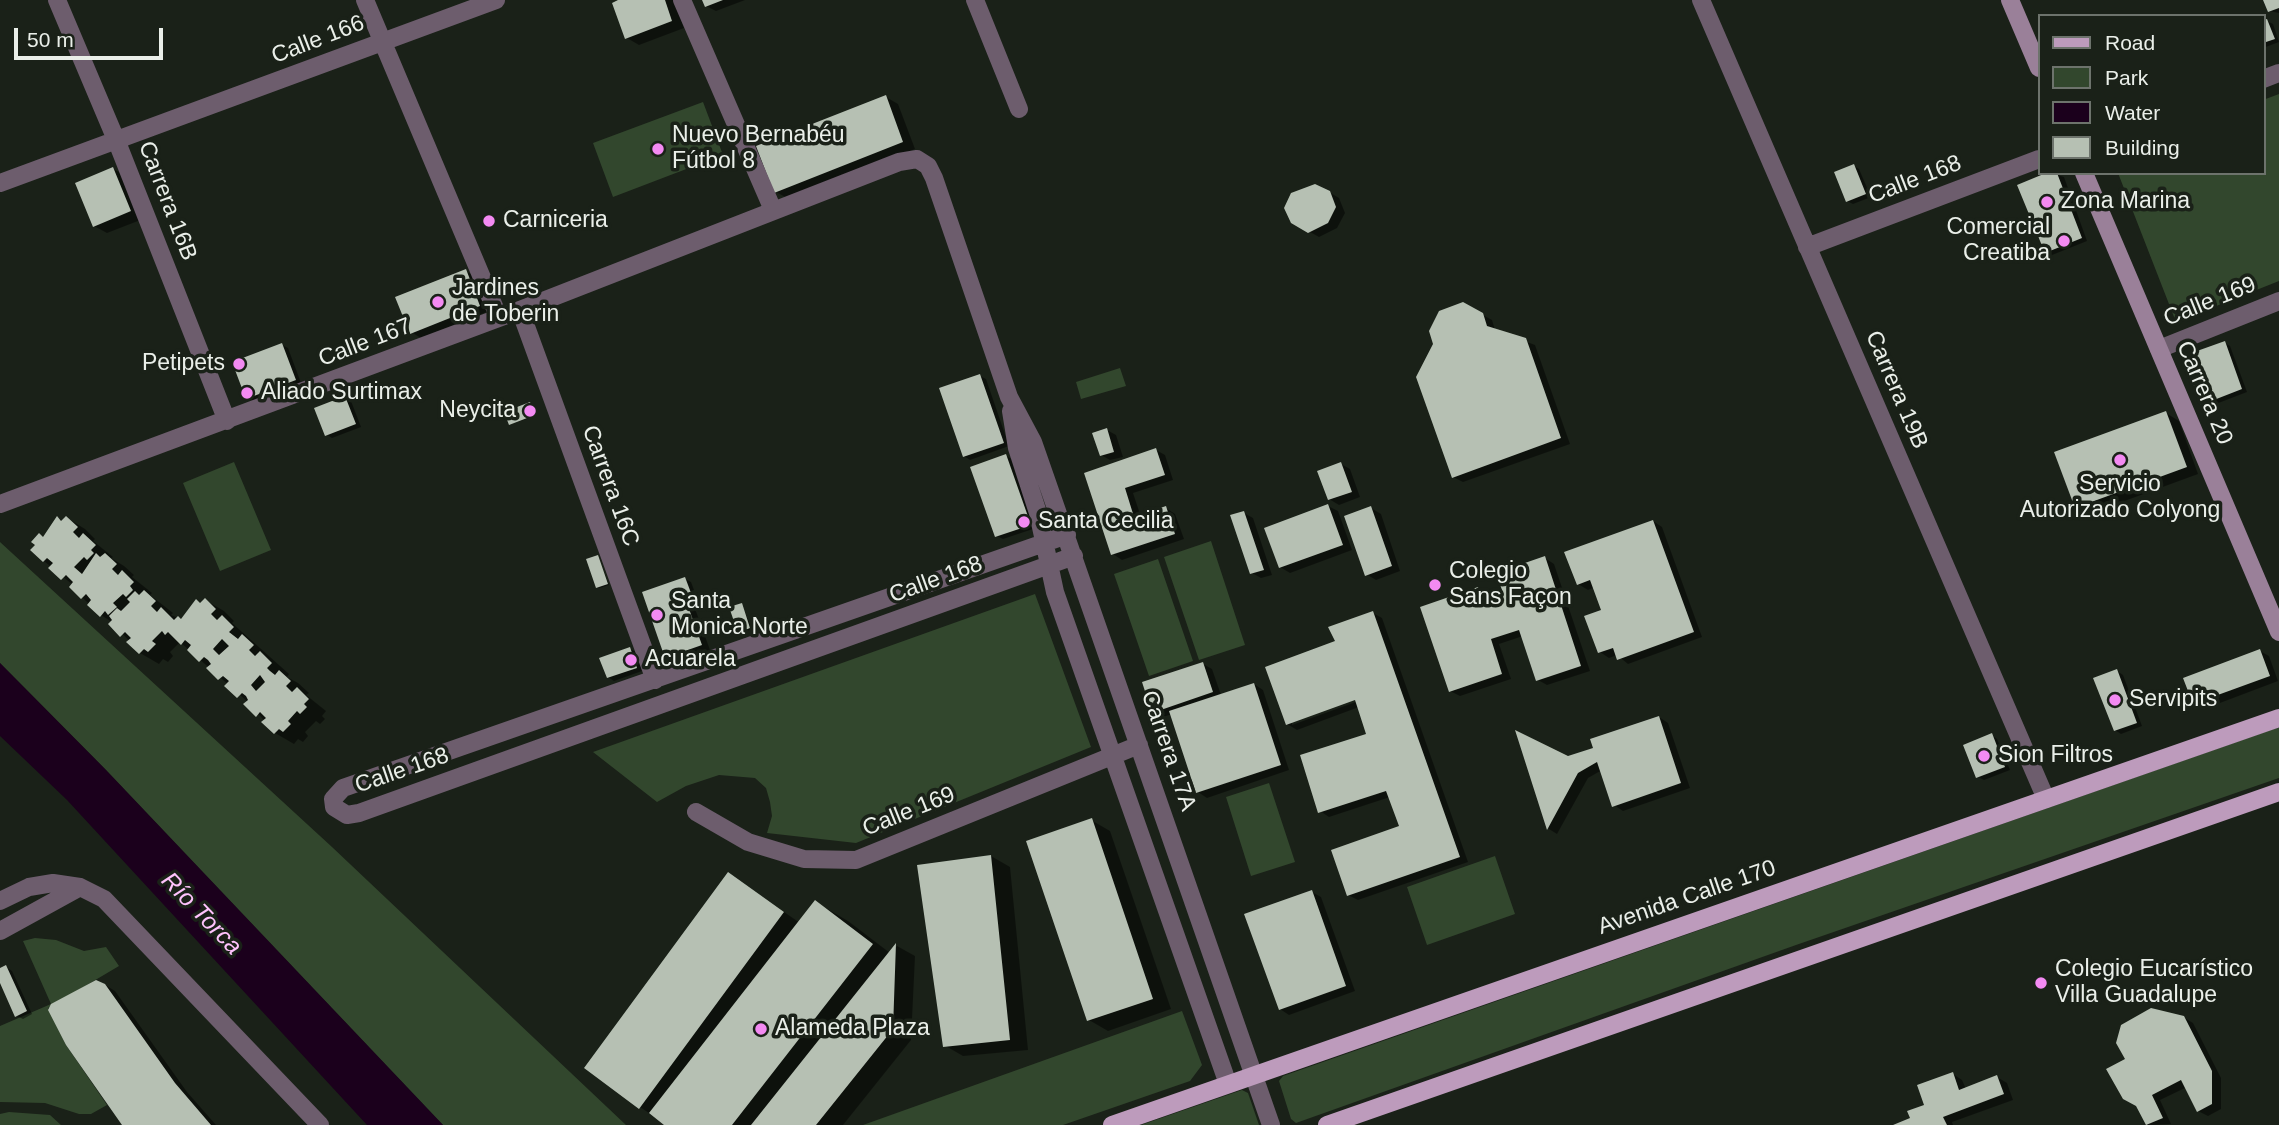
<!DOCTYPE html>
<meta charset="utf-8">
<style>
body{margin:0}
#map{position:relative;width:2279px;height:1125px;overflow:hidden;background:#1a2118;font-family:Arial,sans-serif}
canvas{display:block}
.legend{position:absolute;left:2038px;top:14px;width:228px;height:161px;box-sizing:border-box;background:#1a2118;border:2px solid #6d736c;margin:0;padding:9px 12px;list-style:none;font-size:21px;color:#eaefe9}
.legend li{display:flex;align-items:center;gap:14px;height:35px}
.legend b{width:35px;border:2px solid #6d736c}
.scale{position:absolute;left:14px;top:28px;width:149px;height:32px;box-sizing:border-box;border:4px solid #eaefe9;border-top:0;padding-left:9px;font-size:21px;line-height:24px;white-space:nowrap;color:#eaefe9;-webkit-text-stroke:5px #1a2118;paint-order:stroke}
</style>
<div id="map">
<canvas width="2279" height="1125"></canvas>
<ul class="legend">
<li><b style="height:9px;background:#bd9bbc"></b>Road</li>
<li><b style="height:19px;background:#32472d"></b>Park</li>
<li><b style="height:19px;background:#1b001c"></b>Water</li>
<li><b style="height:19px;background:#b6c0b3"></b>Building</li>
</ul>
<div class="scale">50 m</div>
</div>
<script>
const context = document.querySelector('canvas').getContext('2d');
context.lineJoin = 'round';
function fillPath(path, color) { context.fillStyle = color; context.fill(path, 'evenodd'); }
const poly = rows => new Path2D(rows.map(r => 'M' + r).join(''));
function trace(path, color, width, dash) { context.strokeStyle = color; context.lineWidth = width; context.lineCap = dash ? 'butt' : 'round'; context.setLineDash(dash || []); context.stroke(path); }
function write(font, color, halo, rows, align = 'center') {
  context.font = font + ' Arial,sans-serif'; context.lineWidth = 7; context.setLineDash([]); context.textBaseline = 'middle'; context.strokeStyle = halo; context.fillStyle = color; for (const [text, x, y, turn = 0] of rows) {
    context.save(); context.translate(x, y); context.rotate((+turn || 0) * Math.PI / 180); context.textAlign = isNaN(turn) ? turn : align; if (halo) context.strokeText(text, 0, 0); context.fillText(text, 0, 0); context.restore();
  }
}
const green = poly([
 [2279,94,2279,281,2176,322,2118,173,2263,173,2263,100],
 [703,102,723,155,613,197,593,143],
 [1120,368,1126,386,1081,399,1076,382],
 [234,462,271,550,220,571,183,483],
 [1211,541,1245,645,1199,660,1164,557],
 [0,542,332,847,626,1125,443,1125,106,770,0,663],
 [1158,559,1193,661,1149,676,1114,574],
 [1035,594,1091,747,856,843,767,833,772,816,770,802,766,788,755,778,719,775,686,786,657,802,593,752],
 [2279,727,2279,778,1796,945,1296,1123,1291,1119,1279,1081,1283,1076],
 [1269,783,1295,862,1251,876,1226,797],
 [1495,856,1515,914,1427,945,1407,887],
 [35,938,56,940,84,951,106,947,119,966,48,1008,66,1045,107,1105,91,1114,79,1114,45,1103,0,1102,0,1026,51,1004,23,941],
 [1182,1011,1202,1065,1190,1081,1063,1125,863,1125],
 [1242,1090,1248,1093,1259,1125,1141,1125],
 [9,1112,50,1115,61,1125,0,1125,0,1114]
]);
const water = poly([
 [0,663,106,770,443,1125,367,1125,67,800,0,736]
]);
const shadow = poly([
 [623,0,674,0,684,28,639,45,627,38],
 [704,0,745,0,716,11,706,6],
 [2265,0,2279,0,2279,13,2269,11],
 [2267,21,2273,24,2279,42,2263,48,2263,22],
 [886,97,898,104,915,149,789,199,776,192],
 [1854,166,1859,169,1871,197,1853,204,1847,201],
 [113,169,119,172,143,219,107,233,94,226],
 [2051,173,2064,177,2087,241,2052,255,2046,252],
 [1329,192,1339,198,1345,213,1337,228,1319,237,1292,222],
 [465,271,475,276,489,311,421,338,411,332],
 [1462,304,1492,320,1495,330,1535,345,1570,444,1463,482,1453,477],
 [2225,343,2230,346,2247,392,2208,407,2202,404],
 [282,345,288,348,301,383,254,401,248,398],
 [980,376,986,379,1009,446,970,460,964,456],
 [345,398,351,401,361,427,332,438,326,434],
 [530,404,536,416,511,424],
 [2166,413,2179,421,2198,474,2089,514,2076,507],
 [1107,430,1116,435,1123,457,1110,460,1101,455],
 [1156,450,1165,455,1173,480,1133,493,1141,517,1166,508,1175,514,1184,539,1122,560,1113,554,1086,474],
 [1006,456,1012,459,1036,528,1003,539,997,536],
 [1341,464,1350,469,1360,497,1339,505,1329,499],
 [1328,506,1338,511,1352,550,1290,573,1280,567],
 [1371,508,1381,514,1400,571,1376,580,1366,574],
 [1244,513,1253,518,1272,575,1261,578,1252,573],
 [67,518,85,529,95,539,93,541,113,557,111,558,124,566,134,575,132,577,152,593,150,595,173,613,171,615,183,620,205,600,224,611,234,621,232,623,289,674,287,677,298,683,309,693,306,695,326,711,322,716,325,719,320,724,316,721,305,732,308,736,303,742,298,739,294,744,275,733,248,702,180,642,170,652,173,656,168,662,163,659,159,664,140,653,112,622,101,615,71,587,73,585,44,561,45,538,58,519,63,522],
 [1653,521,1662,527,1702,637,1628,664,1617,655,1609,658,1600,652,1603,611,1595,587,1588,590,1578,584],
 [598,557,609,585,600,588,597,587],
 [1545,558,1554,564,1590,671,1547,685,1538,680,1523,636,1499,644,1511,679,1460,696,1450,691,1478,589,1487,595,1504,591],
 [685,579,691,582,694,590,651,605,651,609,695,593,696,596,687,599,693,603,710,650,676,662,667,657,644,594],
 [742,605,752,629,742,633,739,631],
 [1373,613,1382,618,1468,862,1358,900,1348,895,1401,827,1390,797,1329,817,1320,811,1368,735,1359,707,1297,730,1287,724,1337,642],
 [1363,696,1364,699,1292,725,1292,721],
 [630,649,636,652,642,671,614,681,608,677],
 [2260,651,2269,656,2278,681,2204,709,2194,703],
 [1203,664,1212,669,1221,695,1254,684,1263,690,1289,770,1207,798,1198,792,1172,714,1163,717,1153,711],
 [2117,671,2123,675,2142,726,2121,734,2115,730],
 [1659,717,1668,723,1690,788,1623,811,1614,805,1602,770,1588,778,1557,834,1549,829,1518,733,1568,757,1595,749],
 [1991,735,1997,739,2010,770,1984,780,1978,777],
 [1091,820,1110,831,1171,1009,1108,1031,1089,1020],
 [991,856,1010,867,1028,1050,963,1056,944,1045],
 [729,874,800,923,815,902,848,921,890,953,897,946,915,956,911,1040,843,1125,667,1125,640,1107],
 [1312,892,1321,897,1355,991,1289,1015,1280,1009],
 [6,967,12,971,32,1014,23,1019,17,1016,0,979,0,970],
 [102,983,115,991,187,1092,216,1125,124,1125],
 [2183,1017,2193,1023,2221,1078,2221,1109,2208,1116,2198,1111,2187,1087,2160,1100,2171,1124,2148,1125,2138,1105,2127,1060],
 [1953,1074,1962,1080,1966,1089,1997,1077,2007,1083,2013,1100,1952,1122,1953,1125,1897,1125,1912,1119]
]);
const building = poly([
 [618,0,665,0,672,21,625,39,612,3],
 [702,0,723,0,705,7],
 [2263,0,2279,0,2279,8,2268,12],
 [2267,19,2275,39,2263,43,2263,20],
 [886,95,903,142,774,193,756,146],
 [1854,164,1866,194,1846,202,1834,172],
 [113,167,131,211,93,227,75,183],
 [2046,173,2057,173,2082,238,2045,253,2017,185],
 [1315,184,1330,191,1336,207,1328,223,1308,233,1291,223,1284,208,1291,193],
 [466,269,480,306,410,334,395,297],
 [1463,302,1483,313,1487,326,1526,338,1561,438,1452,478,1416,377,1433,344,1429,331,1439,311],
 [2225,341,2242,389,2201,405,2183,356],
 [282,343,296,380,246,399,232,362],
 [980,374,1004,443,963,457,939,388],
 [345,396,356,424,325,436,314,408],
 [530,402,535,415,509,425,504,412],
 [2166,411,2187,467,2075,508,2054,452],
 [1107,428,1114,452,1100,456,1092,433],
 [1156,448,1165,475,1125,488,1134,517,1166,506,1175,534,1111,555,1084,473],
 [1006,454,1031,525,995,537,970,467],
 [1341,462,1352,492,1328,500,1317,471],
 [1328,504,1343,545,1279,568,1264,528],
 [1371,506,1392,566,1365,576,1344,516],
 [1244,511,1264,570,1250,574,1230,515],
 [57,516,61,521,66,516,78,527,73,532,79,538,83,533,96,545,91,550,94,553,87,560,84,557,74,567,82,574,96,553,100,557,105,553,117,564,112,569,118,575,122,570,134,582,130,586,133,590,126,597,123,594,113,603,117,607,108,615,105,611,100,617,87,605,91,600,86,594,81,599,69,587,73,582,66,575,61,580,48,568,53,563,47,558,43,562,30,550,35,545,31,542,39,533,43,537],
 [1653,520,1694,632,1617,660,1613,648,1598,653,1584,616,1601,610,1590,580,1577,585,1564,552],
 [598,555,608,584,596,588,586,559],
 [1545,556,1581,666,1536,681,1519,630,1491,639,1502,674,1449,692,1420,607,1478,587,1481,596,1502,590,1496,573],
 [685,577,691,593,684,595,702,645,665,658,642,592],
 [144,590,156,601,151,606,157,612,161,607,174,620,178,616,181,619,196,599,200,603,205,598,216,609,211,614,217,620,222,615,234,627,229,632,238,639,242,634,254,645,249,650,255,656,260,651,272,663,267,668,270,671,275,675,279,670,291,681,286,686,292,692,297,687,309,699,304,704,307,707,300,714,297,711,288,721,291,724,283,732,279,729,274,734,261,722,266,718,260,712,256,717,243,704,248,700,246,696,242,693,237,698,224,686,229,681,223,676,218,680,206,668,211,664,208,660,204,657,199,662,187,650,191,645,185,640,181,645,168,632,165,635,162,631,152,641,156,644,148,652,144,649,139,654,126,642,131,638,125,632,120,637,108,624,112,620,109,616,117,608,121,611,130,602,127,599,135,591,139,595],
 [222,639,229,646,219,655,213,649],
 [260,675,265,682,256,691,251,685],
 [742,603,750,628,738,633,729,607],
 [1373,611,1460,857,1347,896,1331,850,1399,826,1386,791,1318,813,1300,755,1366,734,1355,700,1286,725,1265,667,1335,641,1328,627],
 [630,647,637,668,607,678,599,658],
 [2260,649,2270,676,2193,704,2183,678],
 [1203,662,1213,692,1152,713,1142,682],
 [2117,669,2137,723,2114,731,2093,678],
 [1254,683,1281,765,1196,793,1169,711],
 [1659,716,1681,783,1612,807,1597,762,1578,773,1547,830,1515,730,1568,756,1593,748,1590,739],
 [1992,733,2005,767,1976,778,1963,745],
 [1092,818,1153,999,1087,1021,1026,841],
 [991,855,1010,1040,943,1047,917,865],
 [728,872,784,912,639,1109,584,1068],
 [1312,890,1346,986,1279,1010,1244,914],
 [815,900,873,944,732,1125,664,1125,649,1113],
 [896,943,893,1029,816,1125,751,1125],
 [6,965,27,1011,15,1017,0,983,0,968],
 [96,980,105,984,175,1083,211,1125,122,1125,66,1045,48,1010,51,1004],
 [2151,1008,2184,1016,2212,1071,2212,1104,2197,1112,2181,1080,2152,1095,2163,1118,2146,1125,2136,1106,2123,1099,2106,1069,2125,1059,2116,1043,2121,1025],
 [1953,1072,1959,1090,1997,1075,2004,1094,1943,1117,1947,1125,1893,1125,1910,1118,1907,1111,1924,1105,1917,1085]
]);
const minor = poly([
 [57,0,117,142,227,421],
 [365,0,499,318],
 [682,0,773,210],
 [975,0,1019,109],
 [1701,0,2046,799],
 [2263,79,2279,73],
 [0,183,496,0],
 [1807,247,2039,159],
 [520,310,655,680],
 [2159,349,2279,301],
 [1011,411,1017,448,1038,513,1055,592,1228,1084],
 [0,504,520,310,899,162,917,159,928,166,934,178,1009,397,1033,442,1271,1125],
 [1067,535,343,788,333,799,334,807,347,815,359,813,1074,556],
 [696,812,748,842,804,859,856,860,1139,745],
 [0,901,29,887,53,883,80,887,104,899,320,1125],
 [0,931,80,887]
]);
const secondary = poly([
 [2010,0,2039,68],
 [2084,173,2279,632]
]);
const primary = poly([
 [1112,1125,2279,718],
 [1327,1125,2279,792]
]);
const markers = [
 [658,149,7,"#f38af2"],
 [2047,202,7,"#f38af2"],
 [489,221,7,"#f38af2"],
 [2064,241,7,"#f38af2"],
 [438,302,7,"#f38af2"],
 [239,364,7,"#f38af2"],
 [247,393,7,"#f38af2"],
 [530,411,7,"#f38af2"],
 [2120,460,7,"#f38af2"],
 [1024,522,7,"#f38af2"],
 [1435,585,7,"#f38af2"],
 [657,615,7,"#f38af2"],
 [631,660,7,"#f38af2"],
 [2115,700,7,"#f38af2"],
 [1984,756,7,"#f38af2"],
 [2041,983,7,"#f38af2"],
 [761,1029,7,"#f38af2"]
];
const streetNames = [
 ["Calle 166",318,40,-21],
 ["Calle 168",1915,180,-21],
 ["Carrera 16B",167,201,69],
 ["Calle 169",2210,302,-22],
 ["Calle 167",365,343,-21],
 ["Carrera 19B",1896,390,67],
 ["Carrera 20",2204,393,67],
 ["Carrera 16C",610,486,70],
 ["Calle 168",936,580,-20],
 ["Carrera 17A",1168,751,71],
 ["Calle 168",402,771,-19],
 ["Calle 169",909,812,-22],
 ["Avenida Calle 170",1687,898,-19]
];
const poiNames = [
 ["Nuevo Bernabéu",672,136],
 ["Fútbol 8",672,162],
 ["Zona Marina",2061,202],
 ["Carniceria",503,221],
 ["Comercial",2050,228,"right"],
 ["Creatiba",2050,254,"right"],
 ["Jardines",452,289],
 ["de Toberin",452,315],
 ["Petipets",225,364,"right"],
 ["Aliado Surtimax",261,393],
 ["Neycita",516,411,"right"],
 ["Servicio",2120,485,"center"],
 ["Autorizado Colyong",2120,511,"center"],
 ["Santa Cecilia",1038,522],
 ["Colegio",1449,572],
 ["Sans Façon",1449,598],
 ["Santa",671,602],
 ["Monica Norte",671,628],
 ["Acuarela",645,660],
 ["Servipits",2129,700],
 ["Sion Filtros",1998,756],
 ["Colegio Eucarístico",2055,970],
 ["Villa Guadalupe",2055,996],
 ["Alameda Plaza",775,1029]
];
const waterNames = [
 ["Río Torca",201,914,46]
];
fillPath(green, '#32472d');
fillPath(water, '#1b001c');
fillPath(shadow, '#0007');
fillPath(building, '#b6c0b3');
trace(minor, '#6d5d6d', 18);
trace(secondary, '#9a8099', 18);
trace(primary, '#bd9bbc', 18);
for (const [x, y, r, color] of markers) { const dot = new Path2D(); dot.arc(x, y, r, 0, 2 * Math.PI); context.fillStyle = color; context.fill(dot); trace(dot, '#1a2118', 2.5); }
write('23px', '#eaefe9', '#1a2118', streetNames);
write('23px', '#eaefe9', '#1a2118', poiNames, 'left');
write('italic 24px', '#ffc3fd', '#1a2118', waterNames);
</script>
